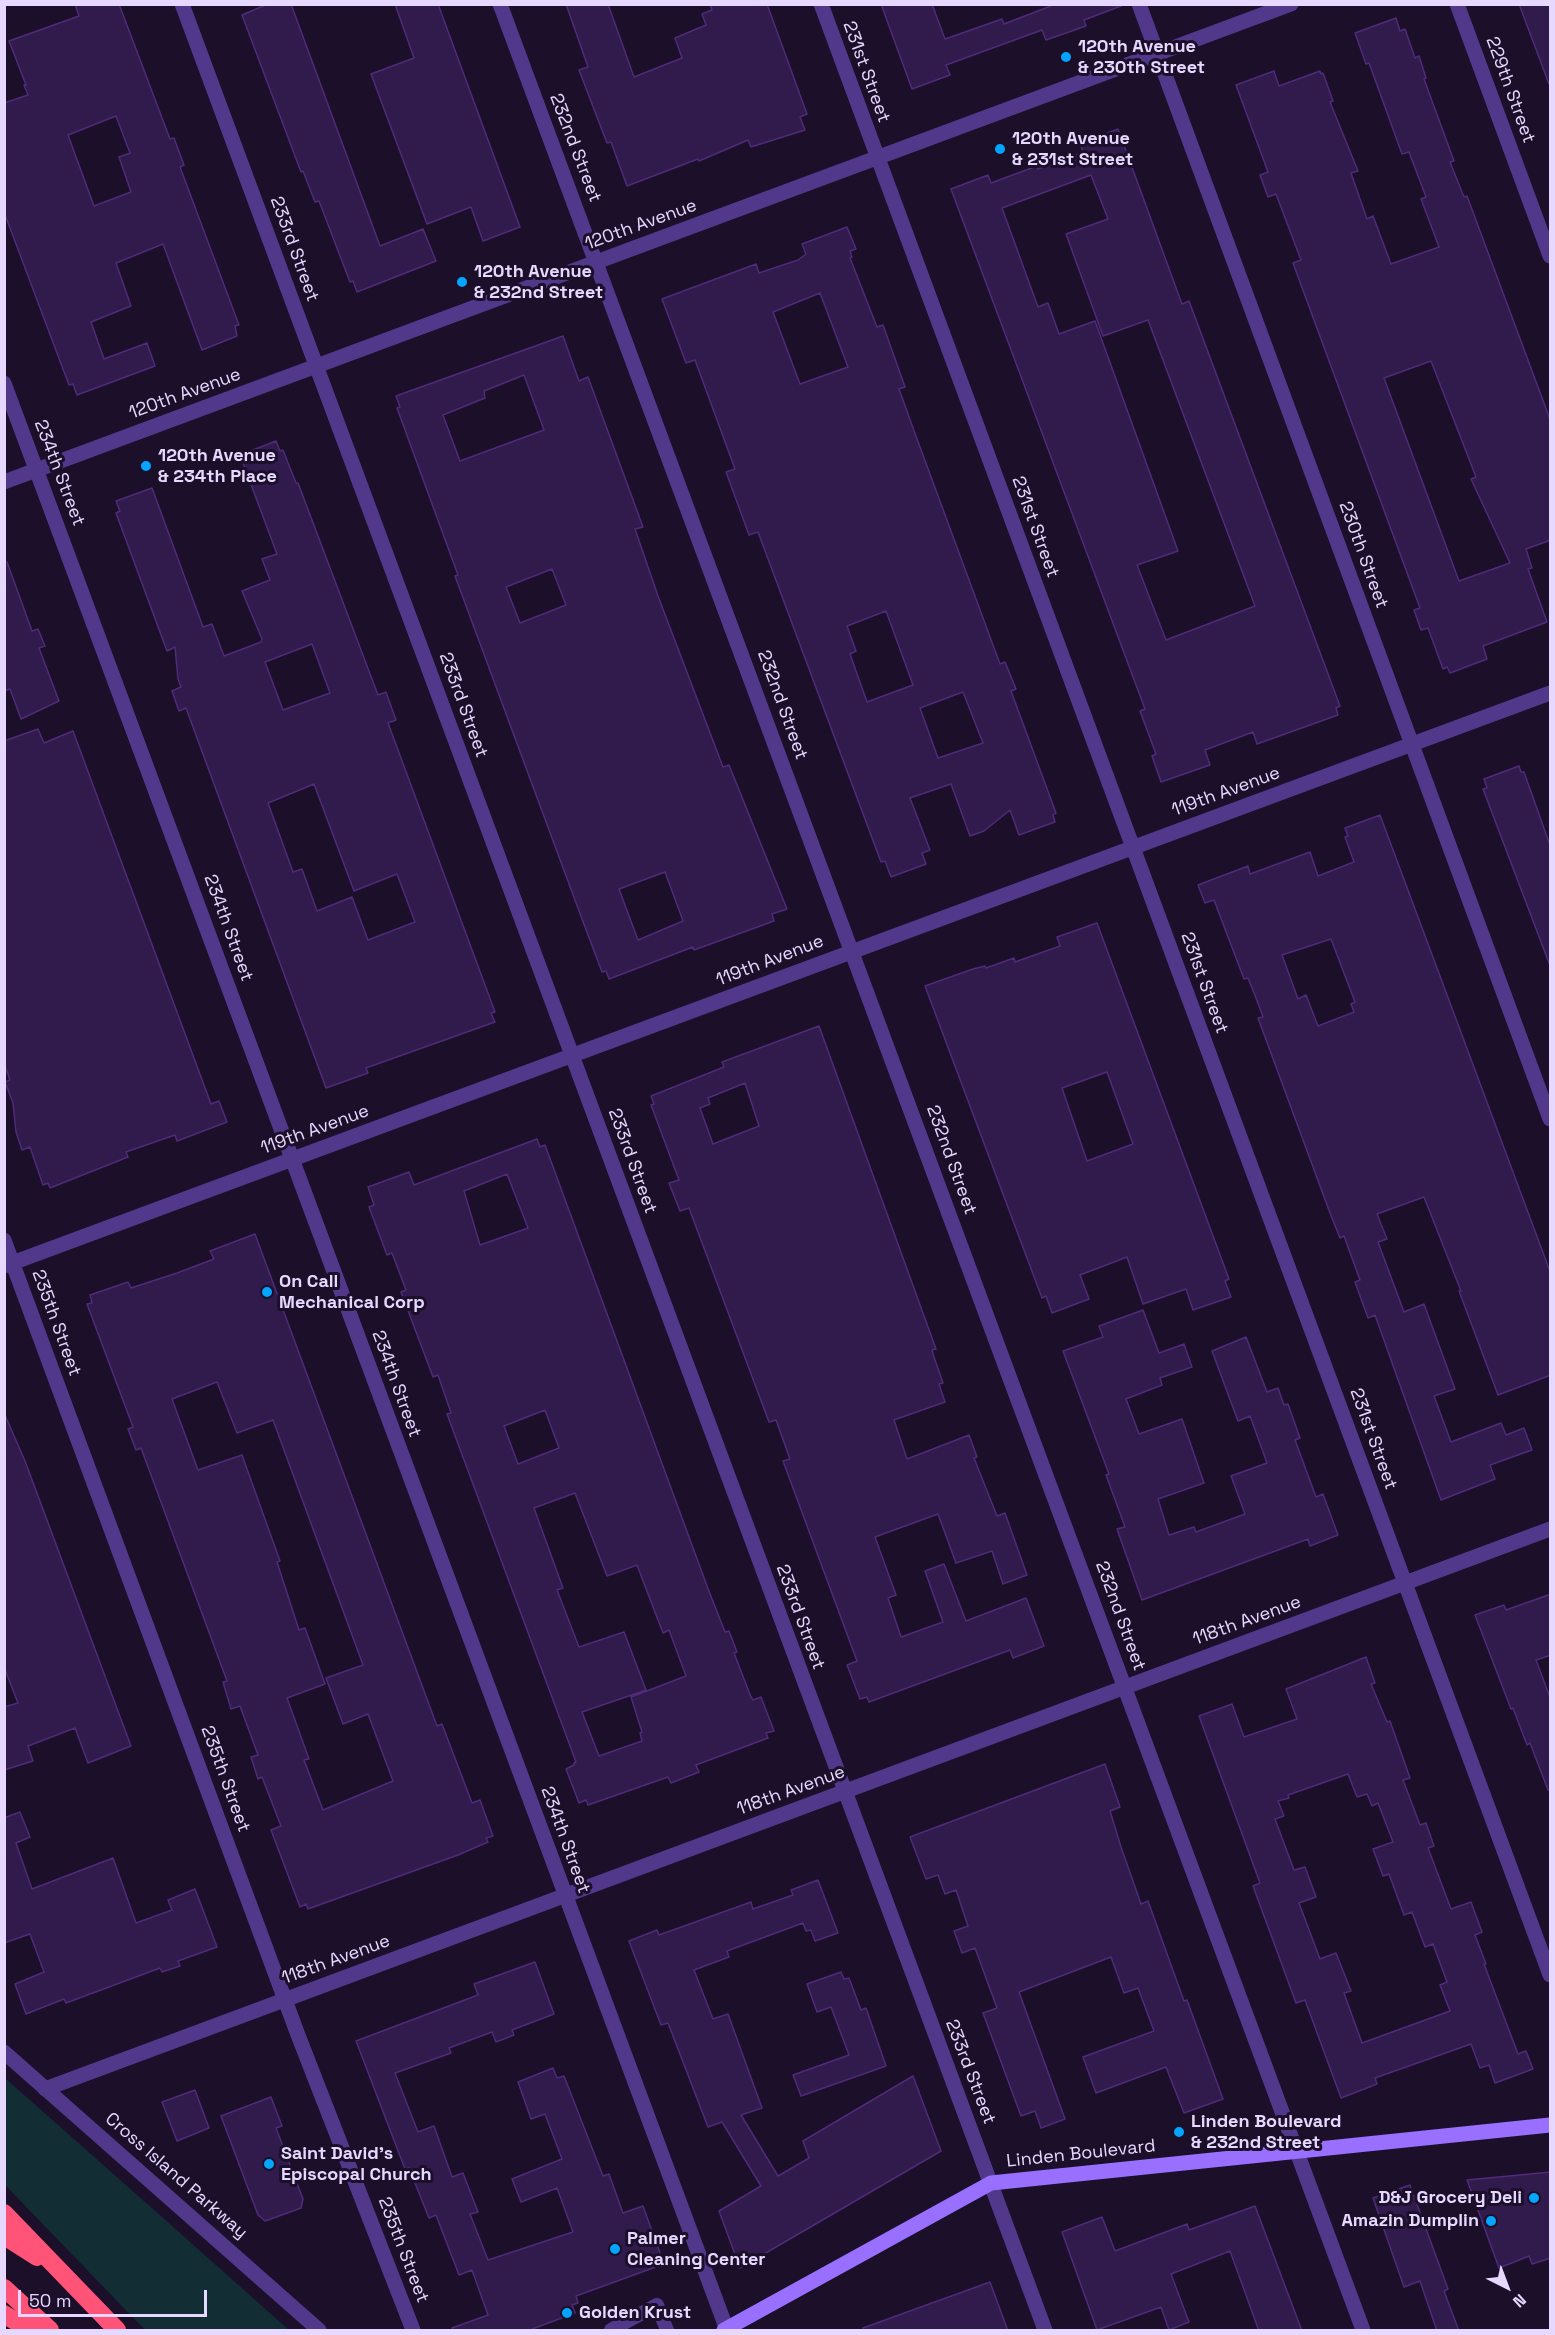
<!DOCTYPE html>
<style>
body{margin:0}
#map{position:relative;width:1555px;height:2335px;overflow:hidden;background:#1b0f2a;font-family:"Space Grotesk",sans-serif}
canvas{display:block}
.frame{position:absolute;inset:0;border:6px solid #e7d8ff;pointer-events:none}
.north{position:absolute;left:1477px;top:2257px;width:60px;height:60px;-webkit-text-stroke:4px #1b0f2a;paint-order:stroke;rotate:138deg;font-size:16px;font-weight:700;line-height:24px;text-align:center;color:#e7d8ff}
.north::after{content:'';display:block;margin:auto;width:21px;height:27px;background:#e7d8ff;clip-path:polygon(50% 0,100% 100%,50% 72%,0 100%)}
.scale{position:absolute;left:18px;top:2290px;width:189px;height:27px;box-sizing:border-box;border:3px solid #e7d8ff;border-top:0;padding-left:8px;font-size:18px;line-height:21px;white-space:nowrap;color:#e7d8ff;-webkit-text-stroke:4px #1b0f2a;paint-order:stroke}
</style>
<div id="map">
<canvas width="1555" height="2335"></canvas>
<div class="frame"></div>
<div class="north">N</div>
<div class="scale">50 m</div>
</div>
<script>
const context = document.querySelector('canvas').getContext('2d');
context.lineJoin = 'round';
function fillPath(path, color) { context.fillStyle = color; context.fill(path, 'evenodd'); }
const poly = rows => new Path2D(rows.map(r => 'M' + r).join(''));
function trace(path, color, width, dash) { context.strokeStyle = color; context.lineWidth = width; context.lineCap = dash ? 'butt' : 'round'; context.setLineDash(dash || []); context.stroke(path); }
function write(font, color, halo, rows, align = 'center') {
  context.font = font + ' "Space Grotesk",sans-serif'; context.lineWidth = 6; context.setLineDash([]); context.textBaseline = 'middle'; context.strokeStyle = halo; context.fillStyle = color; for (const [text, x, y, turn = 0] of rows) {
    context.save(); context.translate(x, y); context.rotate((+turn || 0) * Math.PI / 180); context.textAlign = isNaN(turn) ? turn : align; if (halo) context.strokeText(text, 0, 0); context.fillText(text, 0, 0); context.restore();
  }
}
const green = poly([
 [5,2078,153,2209,289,2330,145,2330,5,2185]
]);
const building = poly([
 [75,4,119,4,170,139,174,138,184,165,180,167,239,325,235,326,237,336,202,350,163,244,116,263,131,306,91,322,104,359,147,343,155,366,77,395,73,384,69,385,4,212,4,103,28,95,24,85,26,85,9,41,79,16,75,4],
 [116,116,130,153,119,157,131,192,94,206,68,135,116,116],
 [268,4,291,4,380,246,423,229,436,261,357,292,353,281,350,282,319,201,315,202,303,171,301,172,242,15,268,4],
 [395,4,438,4,520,227,483,241,471,207,427,224,371,74,414,58,395,4],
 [566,4,608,4,634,77,682,58,675,38,706,25,702,14,712,10,710,4,767,4,807,114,800,117,805,130,751,147,748,140,699,161,698,159,627,186,611,142,607,143,579,70,588,67,566,4],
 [881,4,932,4,945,39,1002,19,1004,24,1056,4,1121,6,1084,20,1086,26,1046,40,1042,30,946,65,950,75,912,89,881,4],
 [1519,4,1551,4,1551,83,1549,84,1519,4],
 [1396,18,1400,31,1405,29,1415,58,1419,56,1426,78,1424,79,1454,161,1450,162,1464,197,1467,196,1551,422,1551,540,1526,549,1532,568,1528,569,1547,622,1483,646,1487,659,1450,673,1447,667,1443,669,1428,628,1421,630,1414,610,1420,608,1293,263,1301,260,1276,194,1268,197,1260,175,1268,172,1236,85,1274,71,1279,86,1320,71,1321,74,1323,73,1333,101,1330,102,1358,171,1351,173,1367,219,1373,216,1391,264,1439,247,1421,199,1426,197,1409,152,1402,154,1369,63,1366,64,1355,33,1396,18],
 [1431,361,1476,477,1471,479,1510,563,1459,581,1384,378,1431,361],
 [1118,129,1182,304,1189,301,1340,706,1336,708,1338,715,1257,744,1253,732,1205,750,1210,765,1161,782,1152,756,1156,754,1140,711,1145,709,951,189,988,175,991,183,1037,166,1038,169,1083,152,1080,143,1118,129],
 [1091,175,1108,219,1066,234,1103,336,1148,320,1255,606,1166,640,1137,565,1178,551,1095,321,1059,334,1048,303,1038,307,1002,208,1091,175],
 [847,227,856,249,850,251,852,257,850,258,877,327,883,325,905,387,899,389,913,428,1000,664,1005,662,1016,689,1011,691,1056,813,1053,815,1055,822,1019,835,1010,810,984,831,970,836,951,784,910,798,930,850,922,853,926,864,891,877,885,861,881,862,758,532,749,535,726,472,735,469,695,360,686,363,662,299,756,264,759,273,798,260,806,254,802,244,847,227],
 [820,293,848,367,800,384,773,312,820,293],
 [886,611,913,685,867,702,850,654,856,651,847,626,886,611],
 [963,692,983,743,938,758,920,708,963,692],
 [563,336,579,381,588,377,643,527,635,529,658,596,723,767,729,765,787,909,772,914,774,921,694,950,693,947,609,979,606,971,602,972,582,919,455,576,458,575,397,408,400,407,396,396,563,336],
 [524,375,544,430,460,461,443,415,485,398,484,391,524,375],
 [552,569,566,605,520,623,506,587,552,569],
 [665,872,683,921,638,940,619,889,665,872],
 [276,441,280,451,283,450,296,483,298,483,378,695,386,692,396,720,388,723,495,1012,491,1013,495,1022,366,1068,368,1073,326,1088,186,708,179,711,172,691,181,687,178,679,175,647,167,651,116,513,120,511,116,501,152,488,203,627,212,624,224,656,261,642,262,639,242,591,270,580,262,559,277,554,240,455,276,441],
 [312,644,330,693,283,710,265,662,312,644],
 [314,784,354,891,397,874,415,922,368,940,352,897,317,911,302,869,293,872,268,803,314,784],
 [4,562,7,562,32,631,38,629,45,646,39,648,59,701,21,719,10,689,4,691,4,562],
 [38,729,44,743,73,731,211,1104,219,1101,227,1122,177,1141,175,1135,126,1152,128,1157,50,1188,48,1183,43,1185,30,1147,22,1150,16,1132,13,1103,5,1082,10,1080,4,1063,4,741,38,729],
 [1519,766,1521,772,1524,772,1551,848,1551,963,1549,963,1483,789,1487,788,1484,779,1519,766],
 [1380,815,1551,1274,1551,1375,1498,1395,1459,1291,1461,1291,1424,1197,1377,1214,1387,1239,1378,1242,1404,1312,1424,1304,1455,1389,1434,1396,1451,1442,1501,1423,1506,1435,1524,1428,1532,1450,1490,1465,1495,1479,1441,1500,1375,1315,1368,1318,1355,1282,1360,1280,1344,1236,1340,1238,1330,1213,1258,1018,1263,1017,1256,998,1248,978,1244,979,1214,900,1205,903,1198,885,1248,866,1250,874,1310,852,1318,876,1354,862,1345,837,1348,836,1345,828,1380,815],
 [1331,939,1355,1002,1351,1004,1354,1012,1318,1026,1306,995,1298,999,1282,955,1331,939],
 [1097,923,1229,1279,1225,1281,1231,1297,1193,1310,1186,1289,1143,1304,1127,1257,1080,1275,1089,1299,1052,1313,1046,1296,1042,1298,925,986,973,969,985,966,986,968,1014,958,1015,962,1060,946,1057,937,1097,923],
 [1107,1072,1133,1144,1087,1161,1062,1088,1107,1072],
 [819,1026,936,1349,932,1350,934,1357,943,1383,939,1384,945,1402,894,1420,907,1459,969,1435,977,1457,974,1458,997,1516,1005,1513,1027,1575,1003,1584,992,1551,956,1563,938,1514,875,1537,896,1595,888,1598,901,1637,943,1622,925,1571,944,1564,966,1621,1026,1598,1044,1646,1013,1658,1010,1650,869,1702,867,1697,860,1699,847,1665,857,1661,783,1461,790,1459,776,1420,769,1422,689,1208,680,1211,669,1183,679,1180,651,1105,654,1104,651,1096,724,1067,722,1062,819,1026],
 [745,1083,759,1126,713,1144,700,1108,710,1104,708,1098,745,1083],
 [537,1139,540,1147,545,1145,707,1586,725,1632,729,1631,737,1652,734,1653,751,1697,753,1700,761,1697,774,1731,766,1733,768,1738,696,1765,699,1772,671,1783,668,1777,588,1805,586,1800,579,1803,566,1769,574,1765,574,1763,576,1762,447,1414,451,1413,438,1375,433,1377,401,1292,406,1290,392,1253,387,1255,369,1207,374,1205,368,1187,409,1172,414,1185,537,1139],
 [507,1174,528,1228,480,1245,464,1191,507,1174],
 [545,1410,559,1448,518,1464,504,1426,545,1410],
 [575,1493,607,1576,637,1565,663,1633,669,1630,686,1676,631,1697,642,1732,640,1733,642,1741,599,1756,582,1712,646,1690,624,1632,579,1647,557,1590,563,1588,534,1508,575,1493],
 [255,1234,437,1726,442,1724,472,1803,480,1800,493,1836,486,1838,488,1842,458,1855,308,1909,306,1904,300,1907,271,1830,281,1826,262,1777,258,1779,251,1757,258,1755,240,1706,231,1709,223,1682,227,1681,141,1448,136,1450,128,1429,133,1427,87,1304,92,1303,90,1295,128,1282,131,1288,177,1273,214,1259,210,1251,255,1234],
 [217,1382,237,1433,273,1420,363,1665,326,1678,343,1724,368,1714,393,1781,323,1810,304,1760,309,1759,287,1698,325,1684,305,1628,299,1630,277,1562,280,1561,242,1455,198,1470,172,1399,217,1382],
 [1143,1310,1159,1353,1184,1344,1192,1367,1160,1378,1162,1385,1126,1399,1139,1434,1182,1419,1204,1483,1158,1499,1169,1535,1194,1527,1196,1532,1245,1514,1231,1476,1267,1463,1250,1416,1238,1421,1212,1351,1246,1337,1267,1392,1278,1388,1284,1405,1288,1404,1300,1438,1295,1440,1316,1497,1323,1494,1338,1535,1310,1546,1308,1539,1142,1600,1117,1529,1125,1527,1106,1475,1109,1474,1063,1351,1103,1337,1099,1326,1143,1310],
 [4,1413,25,1461,131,1746,88,1763,75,1728,28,1746,33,1761,4,1770,4,1707,18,1703,4,1667,4,1413],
 [1551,1594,1551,1655,1536,1660,1551,1700,1551,1789,1548,1790,1530,1743,1527,1745,1513,1708,1511,1709,1475,1615,1504,1605,1506,1610,1551,1594],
 [1366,1657,1375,1683,1371,1684,1387,1722,1390,1721,1410,1778,1403,1780,1420,1825,1426,1823,1434,1846,1428,1848,1451,1909,1471,1902,1482,1932,1475,1935,1486,1964,1484,1964,1518,2054,1526,2051,1533,2069,1495,2083,1489,2065,1480,2068,1471,2044,1375,2078,1377,2084,1341,2098,1305,2000,1296,2003,1285,1973,1253,1886,1260,1883,1199,1716,1232,1704,1244,1737,1297,1719,1286,1689,1366,1657],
 [1348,1774,1357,1797,1367,1794,1372,1806,1378,1803,1393,1842,1373,1849,1383,1876,1389,1874,1404,1915,1412,1912,1425,1947,1433,1944,1447,1982,1440,1985,1450,2011,1362,2043,1344,1993,1351,1991,1336,1953,1320,1959,1299,1903,1316,1897,1305,1867,1294,1870,1275,1819,1284,1816,1278,1801,1289,1798,1288,1795,1348,1774],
 [1105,1764,1120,1807,1110,1811,1121,1847,1141,1904,1148,1901,1184,2001,1187,2000,1223,2099,1184,2113,1166,2067,1096,2093,1083,2057,1154,2031,1138,1988,1124,1993,1111,1957,1019,1992,1065,2119,1041,2128,1035,2111,1021,2116,983,2013,997,2008,975,1948,962,1953,954,1931,968,1926,956,1890,945,1894,938,1875,926,1879,910,1837,1105,1764],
 [20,1812,30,1837,16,1843,32,1889,113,1858,136,1923,172,1910,168,1900,195,1889,217,1947,178,1961,180,1966,162,1972,160,1968,66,2003,64,1999,26,2014,15,1984,44,1972,30,1934,4,1943,4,1818,20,1812],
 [818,1880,838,1933,815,1941,811,1930,806,1931,803,1923,727,1951,729,1957,694,1970,713,2019,728,2014,762,2108,741,2115,778,2176,809,2158,803,2141,913,2076,941,2151,740,2268,719,2211,761,2186,722,2122,708,2127,668,2023,661,2025,629,1941,657,1930,659,1935,751,1902,753,1909,793,1895,791,1890,818,1880],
 [535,1962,554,2014,512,2030,514,2035,496,2042,492,2032,449,2048,451,2053,395,2073,418,2132,434,2126,452,2177,463,2173,478,2212,470,2214,488,2260,573,2232,557,2188,521,2202,512,2179,562,2159,545,2114,531,2119,518,2082,553,2068,557,2078,564,2076,603,2176,609,2174,623,2213,643,2206,664,2264,576,2296,578,2303,572,2305,575,2313,527,2331,453,2331,452,2328,488,2315,472,2270,459,2275,436,2215,429,2218,409,2168,405,2169,356,2041,478,1995,474,1984,535,1962],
 [841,1972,844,1979,849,1978,861,2010,866,2008,886,2066,801,2096,793,2075,849,2055,831,2007,817,2012,807,1984,841,1972],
 [195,2090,209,2128,177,2141,162,2102,195,2090],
 [271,2097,282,2126,276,2128,303,2199,301,2208,265,2221,258,2215,221,2116,271,2097],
 [1551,2172,1551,2258,1532,2264,1529,2256,1499,2268,1467,2180,1551,2172],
 [1410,2185,1448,2289,1444,2291,1459,2331,1437,2331,1420,2281,1404,2287,1373,2198,1410,2185],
 [1255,2206,1302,2331,1259,2331,1230,2251,1171,2274,1189,2322,1169,2330,1161,2307,1097,2330,1062,2232,1102,2217,1115,2251,1187,2224,1189,2230,1255,2206],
 [990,2282,1008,2331,864,2331,863,2328,990,2282]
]);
const service = poly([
 [611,2330,657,2305,667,2330]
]);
const minor = poly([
 [182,4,1045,2330],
 [500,4,1363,2330],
 [821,4,1550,1975],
 [1139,4,1550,1119],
 [1457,4,1550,256],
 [4,383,727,2330],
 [4,1240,298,2035,413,2330],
 [4,1266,1550,693],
 [45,2089,1550,1529]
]);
const tertiary = poly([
 [4,482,1291,4],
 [4,2052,319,2330]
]);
const secondary = poly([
 [724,2330,991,2183,1550,2125]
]);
const motorway = poly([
 [4,2213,117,2330],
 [4,2236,37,2257],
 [4,2288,50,2330],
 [4,2314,29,2330]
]);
const markers = [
 [1066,57,6,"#04a4ff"],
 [1000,149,6,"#04a4ff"],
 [462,282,6,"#04a4ff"],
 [146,466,6,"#04a4ff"],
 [267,1292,6,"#04a4ff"],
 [1179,2132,6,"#04a4ff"],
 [269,2164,6,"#04a4ff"],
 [1534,2198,6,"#04a4ff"],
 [1491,2221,6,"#04a4ff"],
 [615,2249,6,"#04a4ff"],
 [567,2313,6,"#04a4ff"]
];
const poiNames = [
 ["120th Avenue",1078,47],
 ["& 230th Street",1078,68],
 ["120th Avenue",1012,139],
 ["& 231st Street",1012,160],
 ["120th Avenue",474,272],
 ["& 232nd Street",474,293],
 ["120th Avenue",158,456],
 ["& 234th Place",158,477],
 ["On Call",279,1282],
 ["Mechanical Corp",279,1303],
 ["Linden Boulevard",1191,2122],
 ["& 232nd Street",1191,2143],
 ["Saint David's",281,2154],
 ["Episcopal Church",281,2175],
 ["D&J Grocery Deli",1522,2198,"right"],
 ["Amazin Dumplin",1479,2221,"right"],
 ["Palmer",627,2239],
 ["Cleaning Center",627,2260],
 ["Golden Krust",579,2313]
];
const streetNames = [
 ["231st Street",866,72,70],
 ["229th Street",1510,90,70],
 ["232nd Street",575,148,69],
 ["120th Avenue",641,225,-20],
 ["233rd Street",294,249,70],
 ["120th Avenue",185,394,-20],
 ["234th Street",59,473,69],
 ["231st Street",1035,527,70],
 ["230th Street",1363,555,70],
 ["233rd Street",463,705,70],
 ["232nd Street",782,705,70],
 ["119th Avenue",1226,792,-20],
 ["234th Street",228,928,70],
 ["119th Avenue",770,961,-21],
 ["231st Street",1204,983,70],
 ["119th Avenue",315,1130,-20],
 ["232nd Street",951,1160,70],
 ["233rd Street",632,1161,70],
 ["235th Street",56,1323,70],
 ["234th Street",396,1384,70],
 ["231st Street",1373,1439,70],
 ["232nd Street",1120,1616,70],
 ["233rd Street",800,1617,70],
 ["118th Avenue",1247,1621,-20],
 ["235th Street",225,1779,70],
 ["118th Avenue",791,1791,-20],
 ["234th Street",565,1840,70],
 ["118th Avenue",336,1960,-20],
 ["233rd Street",970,2072,69],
 ["Linden Boulevard",1081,2154,-6],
 ["Cross Island Parkway",176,2176,41],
 ["235th Street",403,2250,69]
];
fillPath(green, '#122d34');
fillPath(building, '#311a4c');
trace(building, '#4f2b79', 1.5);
trace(service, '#51388b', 14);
trace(minor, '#51388b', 15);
trace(tertiary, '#51388b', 15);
trace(secondary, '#996fff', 15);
trace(motorway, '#ff5378', 18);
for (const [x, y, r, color] of markers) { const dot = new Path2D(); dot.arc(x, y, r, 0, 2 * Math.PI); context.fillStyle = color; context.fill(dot); trace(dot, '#1b0f2a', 2); }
write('bold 18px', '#e7d8ff', '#1b0f2a', poiNames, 'left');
write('18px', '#e7d8ff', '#1b0f2a', streetNames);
</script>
